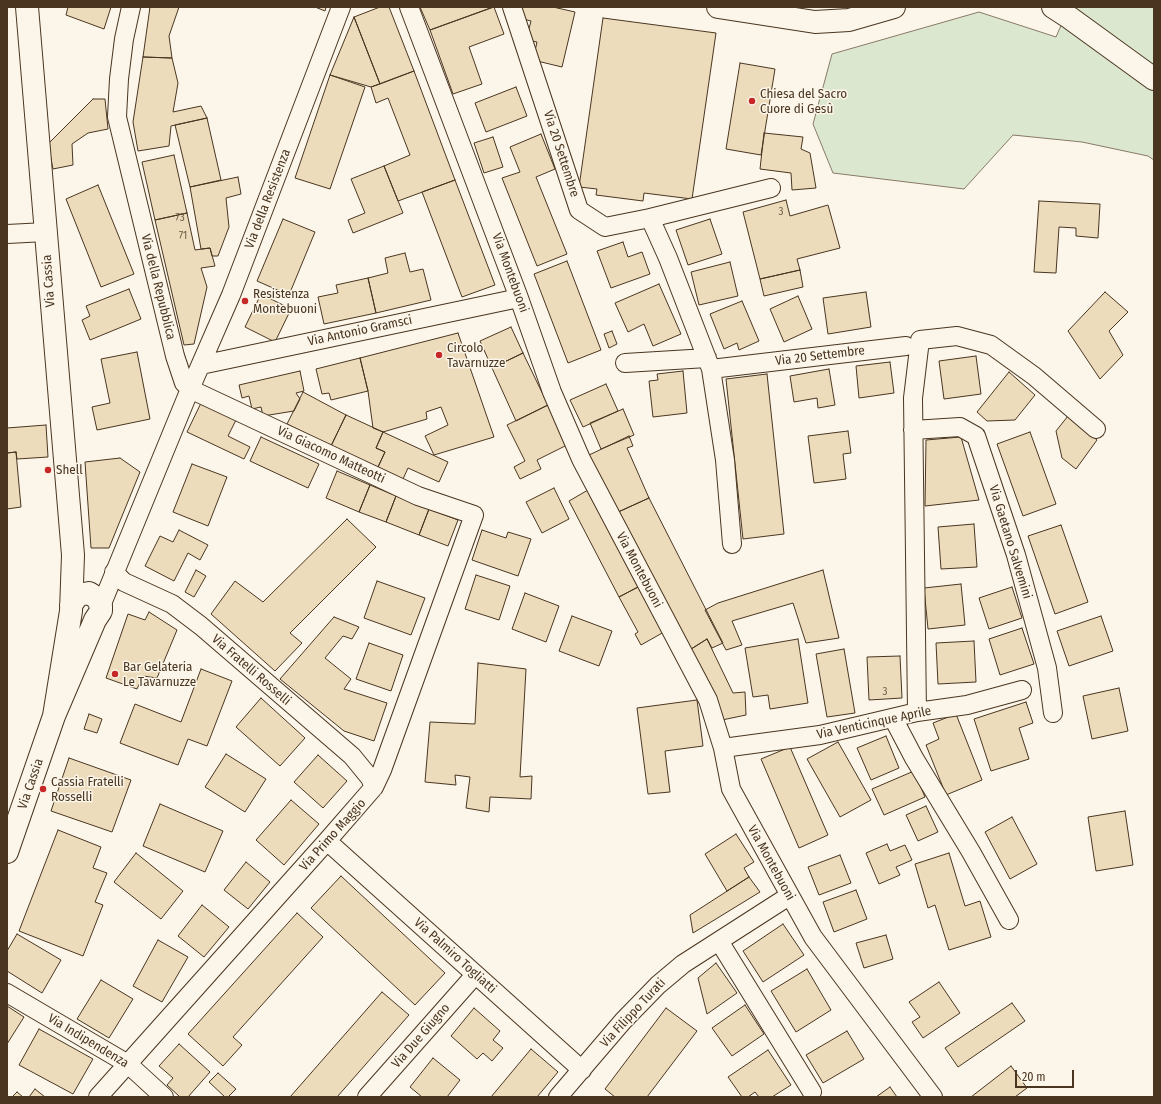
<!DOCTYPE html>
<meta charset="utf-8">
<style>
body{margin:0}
#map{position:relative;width:1161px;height:1104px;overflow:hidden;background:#fbf6e9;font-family:"Fira Sans Condensed",sans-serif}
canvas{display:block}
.frame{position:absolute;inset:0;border:8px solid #4a3520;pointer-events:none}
.scale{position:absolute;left:1015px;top:1070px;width:59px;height:18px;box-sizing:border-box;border:2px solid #4a3520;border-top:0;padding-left:5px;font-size:12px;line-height:14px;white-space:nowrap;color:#4a3520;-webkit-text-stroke:3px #fbf6e9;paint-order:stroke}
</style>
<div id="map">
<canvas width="1161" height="1104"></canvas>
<div class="frame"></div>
<div class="scale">20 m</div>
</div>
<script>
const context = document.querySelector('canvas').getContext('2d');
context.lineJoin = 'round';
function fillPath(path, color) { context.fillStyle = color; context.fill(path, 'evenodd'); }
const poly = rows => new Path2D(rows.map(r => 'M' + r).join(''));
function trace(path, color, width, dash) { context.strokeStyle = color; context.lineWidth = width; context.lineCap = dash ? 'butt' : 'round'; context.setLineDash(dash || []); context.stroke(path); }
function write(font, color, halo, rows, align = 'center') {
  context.font = font + ' "Fira Sans Condensed",sans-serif'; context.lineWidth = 3; context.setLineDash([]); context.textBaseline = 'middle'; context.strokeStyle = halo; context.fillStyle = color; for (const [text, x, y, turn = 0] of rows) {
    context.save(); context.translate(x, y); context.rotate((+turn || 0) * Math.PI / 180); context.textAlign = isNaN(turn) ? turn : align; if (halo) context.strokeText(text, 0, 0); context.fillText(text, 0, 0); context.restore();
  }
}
const green = poly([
 [1069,7,1154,7,1154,160,1148,156,1082,142,1013,135,964,189,833,173,813,124,832,54,979,12,1056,37,1069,7]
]);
const building = poly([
 [68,7,111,7,104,29,66,15,68,7],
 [150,7,179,7,169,36,172,58,143,57,150,7],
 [315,7,326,7,325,11,315,7],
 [380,7,389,7,414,71,380,84,354,17,380,7],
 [420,7,493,7,430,30,420,7],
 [494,7,504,34,469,47,482,84,453,94,430,30,494,7],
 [522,7,553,7,575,12,562,67,533,60,537,42,526,40,531,21,519,18,522,7],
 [354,17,380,84,371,87,330,75,354,17],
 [603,18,716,33,692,199,644,193,643,201,596,195,597,189,579,187,603,18],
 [143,57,172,58,178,83,173,112,201,106,207,118,171,126,169,146,138,151,133,122,143,57],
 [740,63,775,69,761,155,726,149,740,63],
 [414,71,455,180,398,201,384,166,410,155,388,98,376,103,371,87,414,71],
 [330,75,365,87,330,189,295,178,330,75],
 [516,87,527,116,486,132,475,103,516,87],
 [93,99,105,99,108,129,88,133,72,144,73,165,53,169,48,144,93,99],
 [207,118,221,180,190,187,175,125,207,118],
 [764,133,803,137,801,149,810,153,816,188,792,190,791,173,760,169,764,133],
 [541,134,555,169,536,177,567,254,537,266,502,178,520,172,510,147,541,134],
 [493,137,503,167,484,173,474,143,493,137],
 [174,155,187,213,155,220,142,162,174,155],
 [384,166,403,213,353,233,348,220,365,213,351,179,384,166],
 [238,177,241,194,226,198,229,227,218,256,212,256,210,248,201,249,190,187,238,177],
 [455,180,495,285,462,297,422,192,455,180],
 [98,185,134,274,101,287,66,199,98,185],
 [786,200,790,216,828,205,840,248,797,259,800,270,760,279,743,212,786,200],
 [1039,201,1100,204,1098,238,1076,236,1076,228,1059,227,1056,273,1034,272,1039,201],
 [187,213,195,250,210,248,215,266,201,268,207,287,194,344,184,345,155,220,187,213],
 [283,219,315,232,289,295,257,281,283,219],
 [710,219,722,254,688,265,676,230,710,219],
 [623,242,628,257,642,252,650,274,611,288,597,251,623,242],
 [405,253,410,272,423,269,431,300,376,313,368,278,388,273,385,258,405,253],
 [567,261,601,350,568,363,534,274,567,261],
 [730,262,738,296,699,305,691,272,730,262],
 [800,270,803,287,764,296,760,279,800,270],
 [368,278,376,313,324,324,318,297,338,293,336,285,368,278],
 [659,284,681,334,653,346,644,324,628,332,615,303,659,284],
 [129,289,141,319,90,340,82,320,90,316,86,306,129,289],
 [866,292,871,327,828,334,823,298,866,292],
 [1105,292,1128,312,1109,331,1123,355,1100,379,1068,331,1105,292],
 [261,294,291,309,275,342,245,327,261,294],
 [798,296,812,329,784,342,770,309,798,296],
 [742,301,759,341,739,350,737,343,724,349,710,314,742,301],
 [511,327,523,353,492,368,480,341,511,327],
 [612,331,617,344,609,348,604,334,612,331],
 [458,333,494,437,434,455,425,436,448,425,441,407,426,412,427,419,383,432,373,428,368,391,360,358,458,333],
 [137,352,150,419,97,430,92,407,110,403,101,359,137,352],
 [523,353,548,405,516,421,492,368,523,353],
 [976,356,981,394,944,399,939,361,976,356],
 [360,358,368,391,331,400,329,393,322,394,316,369,360,358],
 [890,362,894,393,859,398,856,366,890,362],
 [829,369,835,405,818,408,817,398,794,402,790,376,829,369],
 [300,371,304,391,296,393,300,399,294,411,263,416,261,407,252,409,249,396,242,398,239,385,300,371],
 [683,371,687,413,653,417,649,381,658,380,657,374,683,371],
 [1009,372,1035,395,1015,420,987,421,977,412,1009,372],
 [767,374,784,534,743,539,726,379,767,374],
 [606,384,618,411,583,427,570,400,606,384],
 [303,392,346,415,331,446,287,424,303,392],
 [202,401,237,418,228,436,250,447,244,459,187,432,202,401],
 [548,405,567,445,537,460,541,469,520,479,514,467,525,461,507,425,548,405],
 [623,409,634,435,601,449,590,423,623,409],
 [346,415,383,432,376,448,385,452,378,467,331,446,346,415],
 [1068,416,1097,440,1076,469,1062,458,1056,431,1068,416],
 [46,425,48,457,17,459,16,452,7,453,7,428,46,425],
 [848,431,851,453,843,454,846,479,814,483,808,436,848,431],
 [383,432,448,462,439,482,408,468,403,479,378,467,385,452,376,448,383,432],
 [1030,432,1056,504,1023,516,997,444,1030,432],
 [629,436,633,446,627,448,649,498,616,513,587,456,629,436],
 [261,437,319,464,308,488,250,461,261,437],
 [961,437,979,500,925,506,926,440,961,437],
 [16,452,21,507,7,509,7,453,16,452],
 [120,458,140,472,109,548,91,548,85,462,120,458],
 [192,464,227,477,208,526,173,512,192,464],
 [337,471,370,485,359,512,326,498,337,471],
 [370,485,396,496,386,522,359,512,370,485],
 [554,488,569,519,542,533,526,502,554,488],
 [588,490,638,587,619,597,569,501,588,490],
 [396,496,429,509,419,535,386,522,396,496],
 [649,498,723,643,712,648,707,639,688,651,616,513,649,498],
 [429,509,458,520,448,546,419,535,429,509],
 [347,519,376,547,290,633,302,643,275,671,211,614,235,581,263,602,347,519],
 [974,524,977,567,941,569,938,527,974,524],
 [1061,525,1088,602,1055,614,1028,536,1061,525],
 [179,530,208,545,200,560,188,553,174,581,145,566,160,536,173,542,179,530],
 [482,530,506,538,508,532,531,539,518,576,472,560,482,530],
 [196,570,206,576,194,597,185,592,196,570],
 [823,570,839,638,806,643,793,603,732,621,742,645,726,650,705,610,718,603,823,570],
 [476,575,510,586,499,620,465,609,476,575],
 [377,581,425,598,411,635,364,618,377,581],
 [961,584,965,625,928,629,924,588,961,584],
 [638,587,664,632,641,645,635,634,638,632,619,597,638,587],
 [1012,587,1022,618,989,629,979,598,1012,587],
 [525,593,559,606,546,642,512,629,525,593],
 [149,612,177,630,157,678,143,676,137,689,106,678,128,614,145,620,149,612],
 [572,616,612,631,599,666,559,651,572,616],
 [1101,616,1113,651,1069,666,1057,631,1101,616],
 [334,617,359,627,352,639,343,636,325,658,351,679,344,689,387,703,374,741,344,731,280,679,334,617],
 [1022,628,1034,664,1000,675,989,639,1022,628],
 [707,639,733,693,745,692,746,715,722,720,688,651,707,639],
 [798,639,808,703,770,709,768,695,753,697,745,648,798,639],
 [974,641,976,682,938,684,936,643,974,641],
 [369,643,403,655,391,691,356,679,369,643],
 [844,649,855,713,827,717,816,654,844,649],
 [900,656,902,698,869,700,867,657,900,656],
 [478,663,526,669,520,777,532,776,531,799,490,797,489,812,466,808,470,777,455,775,456,785,425,782,430,722,475,724,478,663],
 [201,669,232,681,207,746,188,739,178,765,120,743,135,704,181,722,201,669],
 [1119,688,1128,731,1092,739,1083,696,1119,688],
 [261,698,305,738,280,766,236,727,261,698],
 [697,700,703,746,665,751,670,792,648,794,637,708,697,700],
 [1026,702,1033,723,1019,728,1029,759,991,771,974,719,1026,702],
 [89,714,102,719,97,733,84,729,89,714],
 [956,714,982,780,946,795,926,745,939,739,933,723,956,714],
 [886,736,899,768,871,780,857,748,886,736],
 [838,742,871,800,840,817,807,759,838,742],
 [790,747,828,835,799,848,761,759,790,747],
 [226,754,266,779,245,812,205,787,226,754],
 [318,755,347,781,323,808,294,782,318,755],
 [69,758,131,780,112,832,51,811,69,758],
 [914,771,925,797,884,815,872,789,914,771],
 [291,800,319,824,284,865,256,840,291,800],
 [160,804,223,831,205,872,143,846,160,804],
 [926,806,938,832,918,841,906,815,926,806],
 [1125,811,1133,865,1096,871,1088,817,1125,811],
 [1012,817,1037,864,1010,879,985,832,1012,817],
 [58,830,101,847,93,868,107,873,95,902,103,905,83,956,19,931,58,830],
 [736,834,754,862,744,868,749,877,727,891,705,854,736,834],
 [887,844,890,851,905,845,912,860,896,867,900,875,879,884,866,853,887,844],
 [136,853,183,891,161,919,114,882,136,853],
 [949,853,965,906,980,901,991,937,949,950,935,905,928,908,915,864,949,853],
 [840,855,851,883,819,895,808,867,840,855],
 [246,862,270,882,248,909,224,890,246,862],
 [341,876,445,973,415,1005,311,908,341,876],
 [749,877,760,892,693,933,690,915,749,877],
 [856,890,867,919,834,932,823,902,856,890],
 [202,905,229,927,204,957,178,936,202,905],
 [297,913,323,937,233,1037,242,1045,223,1066,188,1034,297,913],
 [783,924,804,955,763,982,743,951,783,924],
 [17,934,61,960,42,993,7,971,7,951,17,934],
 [886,935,893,959,864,968,856,943,886,935],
 [158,940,188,957,162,1002,133,986,158,940],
 [716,963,737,993,707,1014,698,978,716,963],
 [807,969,831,1010,796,1032,771,991,807,969],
 [101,980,133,999,109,1038,77,1019,101,980],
 [939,982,960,1013,923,1038,912,1022,920,1017,909,1002,939,982],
 [382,992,409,1015,337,1097,290,1097,382,992],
 [1012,1003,1025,1021,958,1067,945,1048,1012,1003],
 [745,1005,764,1034,732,1056,712,1028,745,1005],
 [7,1006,24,1017,7,1044,7,1006],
 [474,1008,500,1031,493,1040,503,1048,492,1061,483,1053,477,1059,451,1036,474,1008],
 [666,1008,697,1031,647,1097,615,1097,605,1089,666,1008],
 [39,1029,93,1059,73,1094,19,1065,39,1029],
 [847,1031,864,1059,823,1083,806,1055,847,1031],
 [179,1044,210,1072,188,1097,180,1097,167,1085,173,1078,159,1066,179,1044],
 [531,1049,558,1072,537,1097,491,1097,531,1049],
 [768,1050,791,1085,772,1097,759,1097,755,1092,748,1097,742,1097,728,1077,768,1050],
 [433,1058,460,1080,447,1097,422,1097,410,1087,433,1058],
 [1011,1066,1027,1088,1015,1097,971,1097,1011,1066],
 [218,1073,236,1089,228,1097,225,1097,209,1082,218,1073],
 [890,1087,897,1097,876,1097,890,1087],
 [35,1089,45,1097,29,1097,35,1089],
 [17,1092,23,1097,12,1097,17,1092]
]);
const street = poly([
 [409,7,519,298,552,392,581,459,708,700,723,748,731,789,813,937,933,1097],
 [512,7,579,210,605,227,650,218,668,258,711,369,725,460,732,544],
 [650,218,771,188],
 [7,234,46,232],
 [625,363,707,358],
 [201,365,519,298],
 [711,369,906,346],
 [913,430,960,427,976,436,1016,555,1047,668,1053,713],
 [114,572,124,582,172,604,201,626,352,756,370,778,374,787],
 [101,606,190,389,231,295,341,7],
 [917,712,913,398,920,340,957,336,991,345,1034,376,1096,429],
 [893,718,914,758,971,852,1009,920],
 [723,748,820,735,917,712,967,705,1022,690],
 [327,841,582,1070],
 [719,941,812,1092],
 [7,993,128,1064,164,1097],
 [98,1097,327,841,374,787,382,770,474,515,418,496,190,389,184,383,175,356,117,117,119,79,124,39,131,7],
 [367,1097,475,975],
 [558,1097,623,1021,658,985,683,964,789,896]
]);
const secondary = poly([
 [718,7,815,22,849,20,894,7],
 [1053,7,1070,18,1154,79]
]);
const primary = poly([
 [27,7,73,555,71,611,54,716],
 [7,852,54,716,95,620,101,611,101,606,97,598,89,593,78,595,71,605]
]);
const markers = [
 [752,101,4,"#c62828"],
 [245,301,4,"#c62828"],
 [439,355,4,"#c62828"],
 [48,470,4,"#c62828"],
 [115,674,4,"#c62828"],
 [43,789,4,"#c62828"]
];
const numberNames = [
 ["3",781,212],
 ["73",180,218],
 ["71",183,236],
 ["3",885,692]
];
const poiNames = [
 ["Chiesa del Sacro",760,94],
 ["Cuore di Gesù",760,109],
 ["Resistenza",253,294],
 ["Montebuoni",253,309],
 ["Circolo",447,348],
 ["Tavarnuzze",447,363],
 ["Shell",56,470],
 ["Bar Gelateria",123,667],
 ["Le Tavarnuzze",123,682],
 ["Cassia Fratelli",51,782],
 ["Rosselli",51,797]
];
const streetNames = [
 ["Via 20 Settembre",561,154,72],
 ["Via della Resistenza",268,199,-69],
 ["Via Montebuoni",510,273,70],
 ["Via Cassia",49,281,-94],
 ["Via della Repubblica",158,287,76],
 ["Via Antonio Gramsci",360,331,-12],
 ["Via 20 Settembre",820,356,-7],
 ["Via Giacomo Matteotti",331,455,25],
 ["Via Gaetano Salvemini",1010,542,73],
 ["Via Montebuoni",639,570,62],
 ["Via Fratelli Rosselli",251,670,41],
 ["Via Venticinque Aprile",874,723,-12],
 ["Via Cassia",31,784,-71],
 ["Via Primo Maggio",333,835,-48],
 ["Via Montebuoni",771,863,61],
 ["Via Palmiro Togliatti",455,956,42],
 ["Via Filippo Turati",633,1013,-47],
 ["Via Due Giugno",421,1036,-49],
 ["Via Indipendenza",88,1041,31]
];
fillPath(green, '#dce7d0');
trace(green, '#887966', 1);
fillPath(building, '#ecdcbc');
trace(building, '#4a3520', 1);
trace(street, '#4a3520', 20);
trace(secondary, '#4a3520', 24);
trace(primary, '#4a3520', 24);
trace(street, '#fbf6e9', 18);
trace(secondary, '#fbf6e9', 22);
trace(primary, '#fbf6e9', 22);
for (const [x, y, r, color] of markers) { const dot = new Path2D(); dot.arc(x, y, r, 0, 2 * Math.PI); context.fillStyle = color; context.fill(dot); trace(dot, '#fbf6e9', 1.5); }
write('11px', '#725f47', null, numberNames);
write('13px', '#4a3520', '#fbf6e9', poiNames, 'left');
write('13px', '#4a3520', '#fbf6e9', streetNames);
</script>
